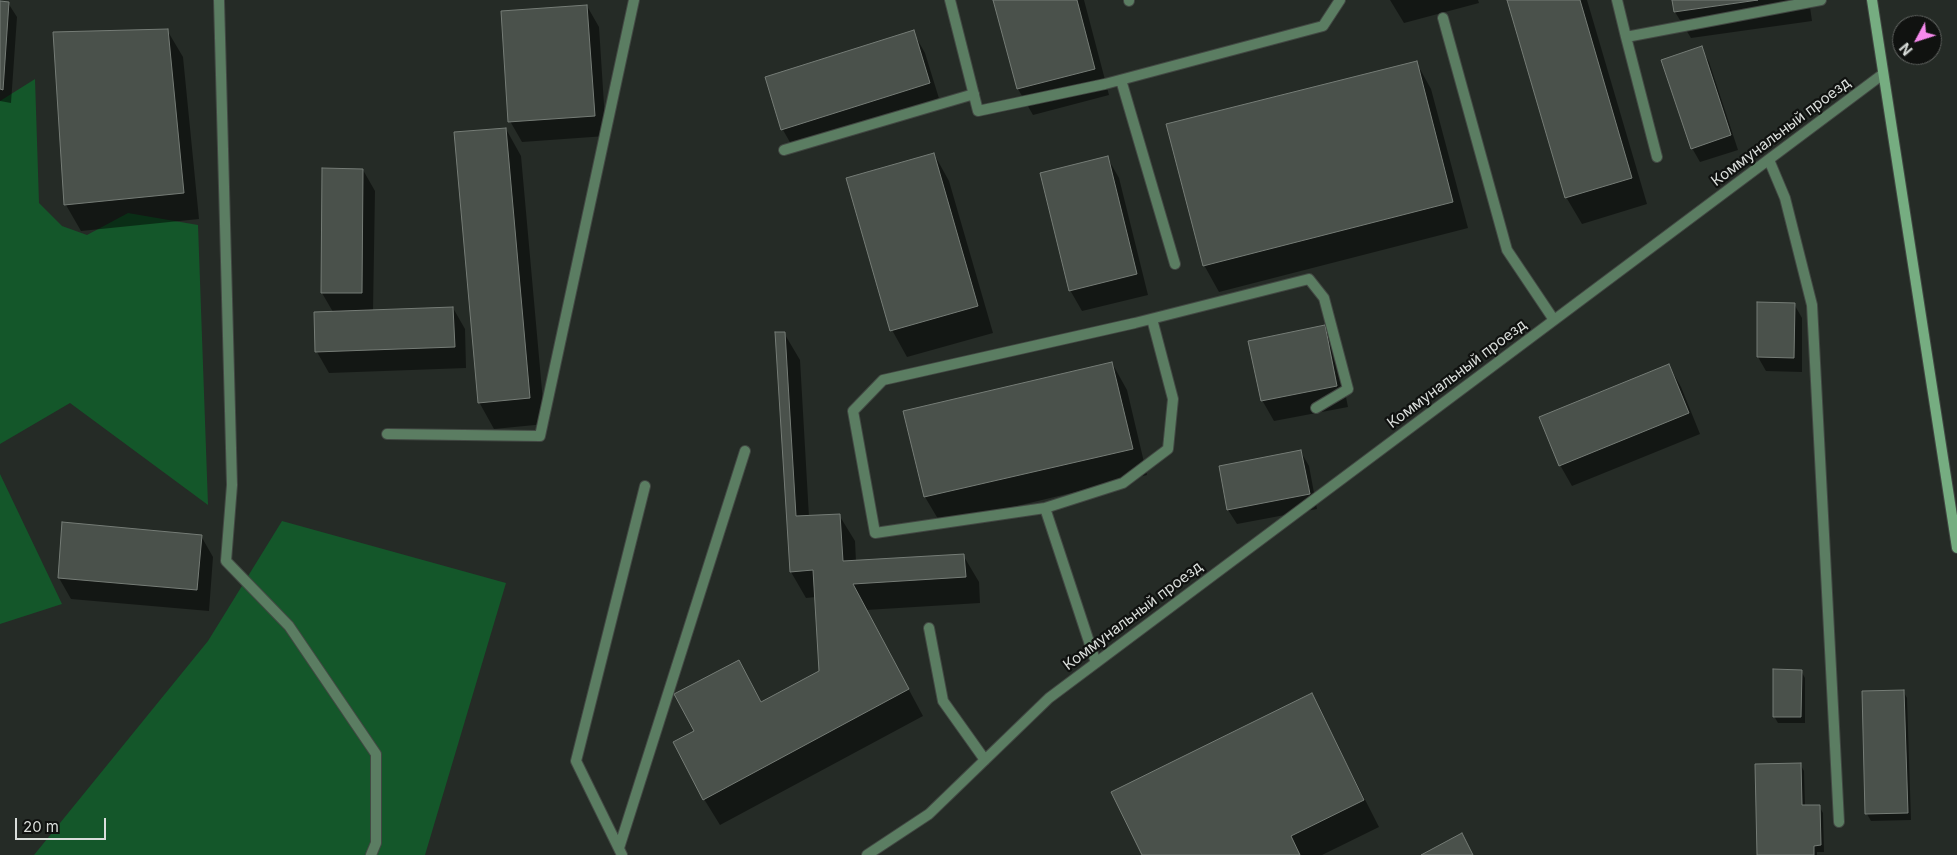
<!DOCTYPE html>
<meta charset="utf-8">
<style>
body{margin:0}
#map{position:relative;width:1957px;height:855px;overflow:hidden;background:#252b26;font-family:Inter,sans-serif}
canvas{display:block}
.north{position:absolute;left:1892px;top:15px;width:50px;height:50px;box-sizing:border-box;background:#101210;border:1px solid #616461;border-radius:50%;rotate:230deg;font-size:14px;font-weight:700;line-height:20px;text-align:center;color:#dadedb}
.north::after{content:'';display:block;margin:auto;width:18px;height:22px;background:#f689ed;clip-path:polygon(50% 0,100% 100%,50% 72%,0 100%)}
.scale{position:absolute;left:15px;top:818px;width:91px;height:22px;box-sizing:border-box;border:2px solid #dadedb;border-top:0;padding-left:6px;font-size:15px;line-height:18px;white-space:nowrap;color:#dadedb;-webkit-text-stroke:4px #101210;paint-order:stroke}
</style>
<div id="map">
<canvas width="1957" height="855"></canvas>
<div class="north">N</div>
<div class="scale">20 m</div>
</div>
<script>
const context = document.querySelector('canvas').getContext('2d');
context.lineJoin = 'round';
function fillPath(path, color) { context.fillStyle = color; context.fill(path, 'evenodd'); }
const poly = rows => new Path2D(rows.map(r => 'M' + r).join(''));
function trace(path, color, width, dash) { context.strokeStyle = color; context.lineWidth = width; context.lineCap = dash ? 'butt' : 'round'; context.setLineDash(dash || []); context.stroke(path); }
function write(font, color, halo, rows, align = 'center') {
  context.font = font + ' Inter,sans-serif'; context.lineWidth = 4.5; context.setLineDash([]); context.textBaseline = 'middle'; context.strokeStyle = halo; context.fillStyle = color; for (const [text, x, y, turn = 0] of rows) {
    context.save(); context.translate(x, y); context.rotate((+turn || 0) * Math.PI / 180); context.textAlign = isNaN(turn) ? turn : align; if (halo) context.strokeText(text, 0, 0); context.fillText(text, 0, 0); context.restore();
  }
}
const green = poly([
 [35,79,39,203,62,226,87,235,128,213,198,225,208,505,70,403,0,444,0,101],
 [0,474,62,604,0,624],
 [282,521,506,583,425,855,34,855,208,641]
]);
const shadow = poly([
 [995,0,1084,0,1109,95,1033,115,1018,89],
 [1390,0,1478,0,1479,3,1404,23],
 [1508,0,1587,0,1647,204,1582,224,1566,197],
 [1674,0,1809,0,1812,21,1691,38,1675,12],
 [0,2,8,3,17,17,11,103,0,101],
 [587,6,599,27,606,136,522,142,510,121],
 [167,30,183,57,199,219,81,231,66,205],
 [913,32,925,53,941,105,795,151,783,130,766,78],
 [1701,48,1709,62,1738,150,1700,162,1692,148],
 [1416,62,1431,89,1468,228,1219,292,1204,265],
 [506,129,521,156,545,424,494,429,479,402],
 [934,154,949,181,993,333,907,357,892,330],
 [1107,157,1119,178,1148,295,1082,311,1070,290],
 [363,170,375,191,373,311,453,308,465,329,466,368,329,373,317,352,315,313,333,312,322,293],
 [1759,304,1794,304,1802,318,1802,372,1766,371,1758,357],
 [1324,327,1336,348,1348,407,1274,421,1262,400],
 [784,333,800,360,809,517,839,515,855,541,856,562,963,555,979,582,980,603,866,610,923,716,720,825,704,799,696,732,739,662,762,703,820,672,816,597,806,598,791,572],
 [1112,363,1127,390,1147,475,941,524,925,497,905,412],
 [1669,366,1681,387,1700,434,1572,486,1560,465],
 [1301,452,1309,466,1317,509,1237,524,1228,510,1220,467],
 [201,536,213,557,209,611,71,599,59,578],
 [1801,671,1805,678,1805,723,1778,723,1774,716],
 [1903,691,1907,698,1911,820,1871,821,1867,814],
 [1311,694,1379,827,1322,855,1144,855],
 [1800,764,1804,771,1805,806,1819,806,1823,813,1824,852,1817,852,1817,855,1758,855]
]);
const building = poly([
 [993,0,1077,0,1095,69,1017,89,993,0],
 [1507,0,1580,0,1632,178,1565,198,1507,0],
 [1672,0,1758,0,1674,12,1672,0],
 [0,1,9,2,3,90,0,89,0,1],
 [587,5,595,116,508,122,501,11,587,5],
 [168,29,184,193,64,205,53,32,168,29],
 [914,30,930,83,781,130,765,77,914,30],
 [1702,46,1731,135,1691,149,1661,60,1702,46],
 [1417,61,1453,202,1203,266,1166,124,1417,61],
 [506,128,530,398,478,403,454,132,506,128],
 [934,153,978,306,890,331,846,178,934,153],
 [1108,156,1137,274,1069,291,1040,173,1108,156],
 [322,168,363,169,362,293,321,293,322,168],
 [1757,302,1795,303,1794,358,1757,357,1757,302],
 [453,307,455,347,315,352,314,312,453,307],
 [1325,325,1337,386,1261,401,1248,341,1325,325],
 [775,332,785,332,796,516,840,514,843,561,964,554,966,577,853,584,909,689,703,800,673,742,694,731,674,694,739,660,761,702,819,671,813,570,790,572,775,332],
 [1112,362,1133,449,924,497,903,411,1112,362],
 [1669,364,1689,413,1559,466,1539,417,1669,364],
 [1301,450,1310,494,1227,510,1219,466,1301,450],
 [62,522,202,535,197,590,58,578,62,522],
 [1773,669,1802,670,1801,717,1773,717,1773,669],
 [1904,690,1908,813,1865,814,1862,691,1904,690],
 [1312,693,1364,800,1291,836,1300,855,1142,855,1111,792,1312,693],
 [1801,763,1802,805,1820,805,1821,845,1814,846,1814,855,1757,855,1755,764,1801,763],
 [1462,833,1473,855,1421,855,1462,833]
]);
const lane = poly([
 [219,0,232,485,226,561,289,626,376,754,376,843,371,855],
 [950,0,978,111,1105,84,1323,26,1340,0],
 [1129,0,1129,1],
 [1617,0,1626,37,1821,0],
 [1443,18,1507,250,1554,320],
 [1626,37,1657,157],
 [1121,80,1175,264],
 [784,150,974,94],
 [1769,160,1785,198,1812,305,1839,822],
 [387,434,540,436,634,0],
 [1045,508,1123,483,1168,449,1173,399,1152,319],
 [929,628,943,701,985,760],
 [1096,663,1045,508,875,533,853,411,883,380,1135,323,1309,279,1324,298,1348,389,1316,408],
 [619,848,745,451],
 [622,855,576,761,645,486],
 [867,855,929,814,1049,698,1883,74]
]);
const secondary = poly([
 [1872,0,1957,548]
]);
const streetNames = [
 ["Коммунальный проезд",1781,132,-37],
 ["Коммунальный проезд",1457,374,-37],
 ["Коммунальный проезд",1133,616,-37]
];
fillPath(green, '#14572a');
fillPath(shadow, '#0007');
fillPath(building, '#4a514b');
trace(building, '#757c76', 1);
trace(lane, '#424843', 12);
trace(secondary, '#424843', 12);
trace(lane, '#5b7d62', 10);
trace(secondary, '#76ad81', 10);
write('15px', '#dadedb', '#101210', streetNames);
</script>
